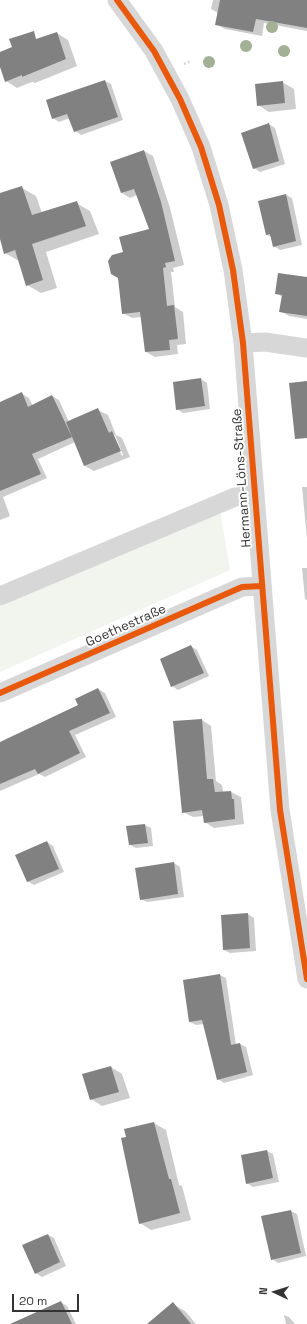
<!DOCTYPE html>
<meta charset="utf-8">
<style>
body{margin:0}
#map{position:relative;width:307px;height:1324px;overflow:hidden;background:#fff;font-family:"Space Grotesk",sans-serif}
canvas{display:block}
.north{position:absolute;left:255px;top:1272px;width:40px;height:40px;-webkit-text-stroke:3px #fff;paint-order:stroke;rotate:274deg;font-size:11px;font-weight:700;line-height:16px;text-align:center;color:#333}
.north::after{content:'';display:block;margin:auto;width:14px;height:18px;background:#333;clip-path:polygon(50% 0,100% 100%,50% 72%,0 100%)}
.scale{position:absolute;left:12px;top:1294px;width:67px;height:18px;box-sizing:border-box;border:2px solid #333;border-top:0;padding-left:5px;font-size:12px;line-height:14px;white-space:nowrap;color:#333;-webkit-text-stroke:3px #fff;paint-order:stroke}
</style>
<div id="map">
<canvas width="307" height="1324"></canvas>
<div class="north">N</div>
<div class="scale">20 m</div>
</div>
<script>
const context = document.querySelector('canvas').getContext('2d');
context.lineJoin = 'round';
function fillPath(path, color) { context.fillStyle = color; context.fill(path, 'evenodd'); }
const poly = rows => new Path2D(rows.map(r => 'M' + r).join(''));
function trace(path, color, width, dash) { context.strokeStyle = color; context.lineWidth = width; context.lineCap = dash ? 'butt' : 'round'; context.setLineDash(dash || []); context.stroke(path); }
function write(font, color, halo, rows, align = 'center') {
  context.font = font + ' "Space Grotesk",sans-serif'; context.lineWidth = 4; context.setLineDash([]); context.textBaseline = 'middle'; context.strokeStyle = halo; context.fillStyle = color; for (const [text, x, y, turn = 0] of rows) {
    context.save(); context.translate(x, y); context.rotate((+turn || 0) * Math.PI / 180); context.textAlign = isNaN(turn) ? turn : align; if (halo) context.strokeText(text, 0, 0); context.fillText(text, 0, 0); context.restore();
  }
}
const green = poly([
 [220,510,230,570,0,672,0,606]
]);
const shadow = poly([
 [213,0,307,1,307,31,264,23,262,36,225,29,216,24,218,13,211,9],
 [57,33,68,40,77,66,35,83,32,82,17,88,6,81,0,64,0,53],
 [105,81,111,84,123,120,81,135,75,131,70,118,59,122,53,118],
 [282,82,294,89,296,109,269,112,258,105],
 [269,124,275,128,285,164,260,172,254,168],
 [144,151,153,156,170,208,184,265,173,268,174,272,171,272,175,307,183,312,186,344,177,345,178,354,155,357,146,352,142,317,132,318,123,313,124,253,150,230,137,195,130,198,122,193],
 [22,188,36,196,42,213,76,203,90,211,99,234,46,252,57,288,41,293,27,285,19,261,5,253,0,236,0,194],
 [286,195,292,198,302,245,280,250,274,246,271,237,267,235],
 [307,278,307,319,289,316,280,311,282,297,277,293],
 [201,379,207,383,210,409,183,413,177,409],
 [22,394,29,398,33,406,52,396,59,400,69,422,98,410,108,415,116,435,122,438,130,457,94,471,85,466,75,442,38,459,47,478,3,497,10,516,0,520,0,403],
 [113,435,115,435,123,455,122,456],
 [302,487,307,487,307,539],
 [302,568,307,568,307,600,305,599],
 [191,646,197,650,209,676,178,690,172,686],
 [98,689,105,693,116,717,75,735,86,757,45,777,39,774,0,791,0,744,79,705],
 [202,720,211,726,216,781,222,785,223,792,231,792,241,797,244,824,214,828,205,822,204,816,193,817,183,812],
 [145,825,151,828,153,846,136,848,130,845],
 [47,842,53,846,64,872,34,885,27,881],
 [174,863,180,867,184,897,147,902,141,899],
 [248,914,254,918,256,951,230,953,224,950],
 [220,975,226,978,236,1045,240,1044,246,1047,253,1075,224,1083,218,1079,204,1024,196,1025,190,1022],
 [111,1067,122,1074,130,1098,102,1106,91,1099],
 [154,1123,166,1130,179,1185,182,1186,191,1220,151,1230,140,1223,128,1138],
 [267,1151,273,1154,279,1182,253,1187,247,1183,242,1156],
 [291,1211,297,1214,306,1256,278,1263,272,1259],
 [48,1235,54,1238,66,1266,42,1277,36,1273],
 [61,1302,67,1306,76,1324,38,1324],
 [174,1305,185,1311,196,1324,152,1324],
 [284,1315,289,1317,295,1324,286,1324]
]);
const building = poly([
 [220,0,307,0,307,28,256,19,253,32,215,25],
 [34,31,36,39,57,32,66,59,22,77,22,75,5,82,0,67,0,52,12,47,9,39],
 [105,80,118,117,74,132,67,114,52,119,46,100],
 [283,81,285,103,257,106,255,84],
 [269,123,279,161,253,169,241,133],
 [144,150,161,202,175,261,165,263,166,267,163,268,167,306,174,305,178,339,169,340,170,350,145,352,140,312,122,314,118,278,111,274,108,261,112,255,123,252,119,237,149,229,134,189,121,193,110,162],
 [22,186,32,215,77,201,86,226,32,244,43,280,26,286,15,250,4,254,0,239,0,193],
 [286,194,296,241,273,247,270,234,266,235,258,201],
 [278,273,307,277,307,316,279,312,282,295,275,294],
 [201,378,205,406,176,410,173,382],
 [307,381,307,438,295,439,289,383],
 [22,392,28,407,52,395,72,437,32,454,41,474,0,491,0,402],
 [98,408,109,433,112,431,121,451,84,466,66,422],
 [191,645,204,673,171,687,160,659],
 [98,688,110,713,69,731,80,753,38,774,35,769,0,784,0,742,78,705,75,699],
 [202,719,207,779,213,779,215,792,231,791,232,799,234,799,235,819,204,823,202,810,182,813,173,721],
 [145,824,148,843,129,845,126,826],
 [47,841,59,869,27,882,15,855],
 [174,862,178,894,140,900,135,868],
 [248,913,250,948,223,950,221,915],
 [220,974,231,1045,240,1043,247,1072,217,1080,202,1020,189,1022,183,980],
 [111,1066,119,1092,90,1100,82,1074],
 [154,1122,169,1179,171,1179,180,1213,139,1224,121,1138,126,1137,124,1129],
 [267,1150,273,1178,246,1184,241,1155],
 [291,1210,301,1253,271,1260,261,1216],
 [48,1234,60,1262,35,1274,22,1245],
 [61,1301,72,1324,10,1324],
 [173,1302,191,1324,147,1324]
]);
const path = poly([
 [184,64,191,61]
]);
const street = poly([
 [117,0,154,51,180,99,201,147,219,205,233,270,243,343,280,810,307,979],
 [243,343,265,342,307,348],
 [0,596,235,497,254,495],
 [0,693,242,587,261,586]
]);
const cycleway = poly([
 [117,0,154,51,180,99,201,147,219,205,233,270,243,343,280,810,307,979],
 [0,693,242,587,261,586]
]);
const trees = [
 [272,27],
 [246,46],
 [284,51],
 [209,62]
];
const streetNames = [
 ["Hermann-Löns-Straße",242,478,-94],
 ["Goethestraße",126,626,-24]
];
fillPath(green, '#f1f5ed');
fillPath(shadow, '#0003');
fillPath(building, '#818181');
trace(path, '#d6d6d6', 2.5, [2, 2]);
trace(street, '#d7d7d7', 19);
trace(cycleway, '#e8590c', 6);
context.fillStyle = '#a2b095';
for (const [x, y] of trees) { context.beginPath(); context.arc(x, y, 6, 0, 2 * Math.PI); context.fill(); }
write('13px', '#333', '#fff', streetNames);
</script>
